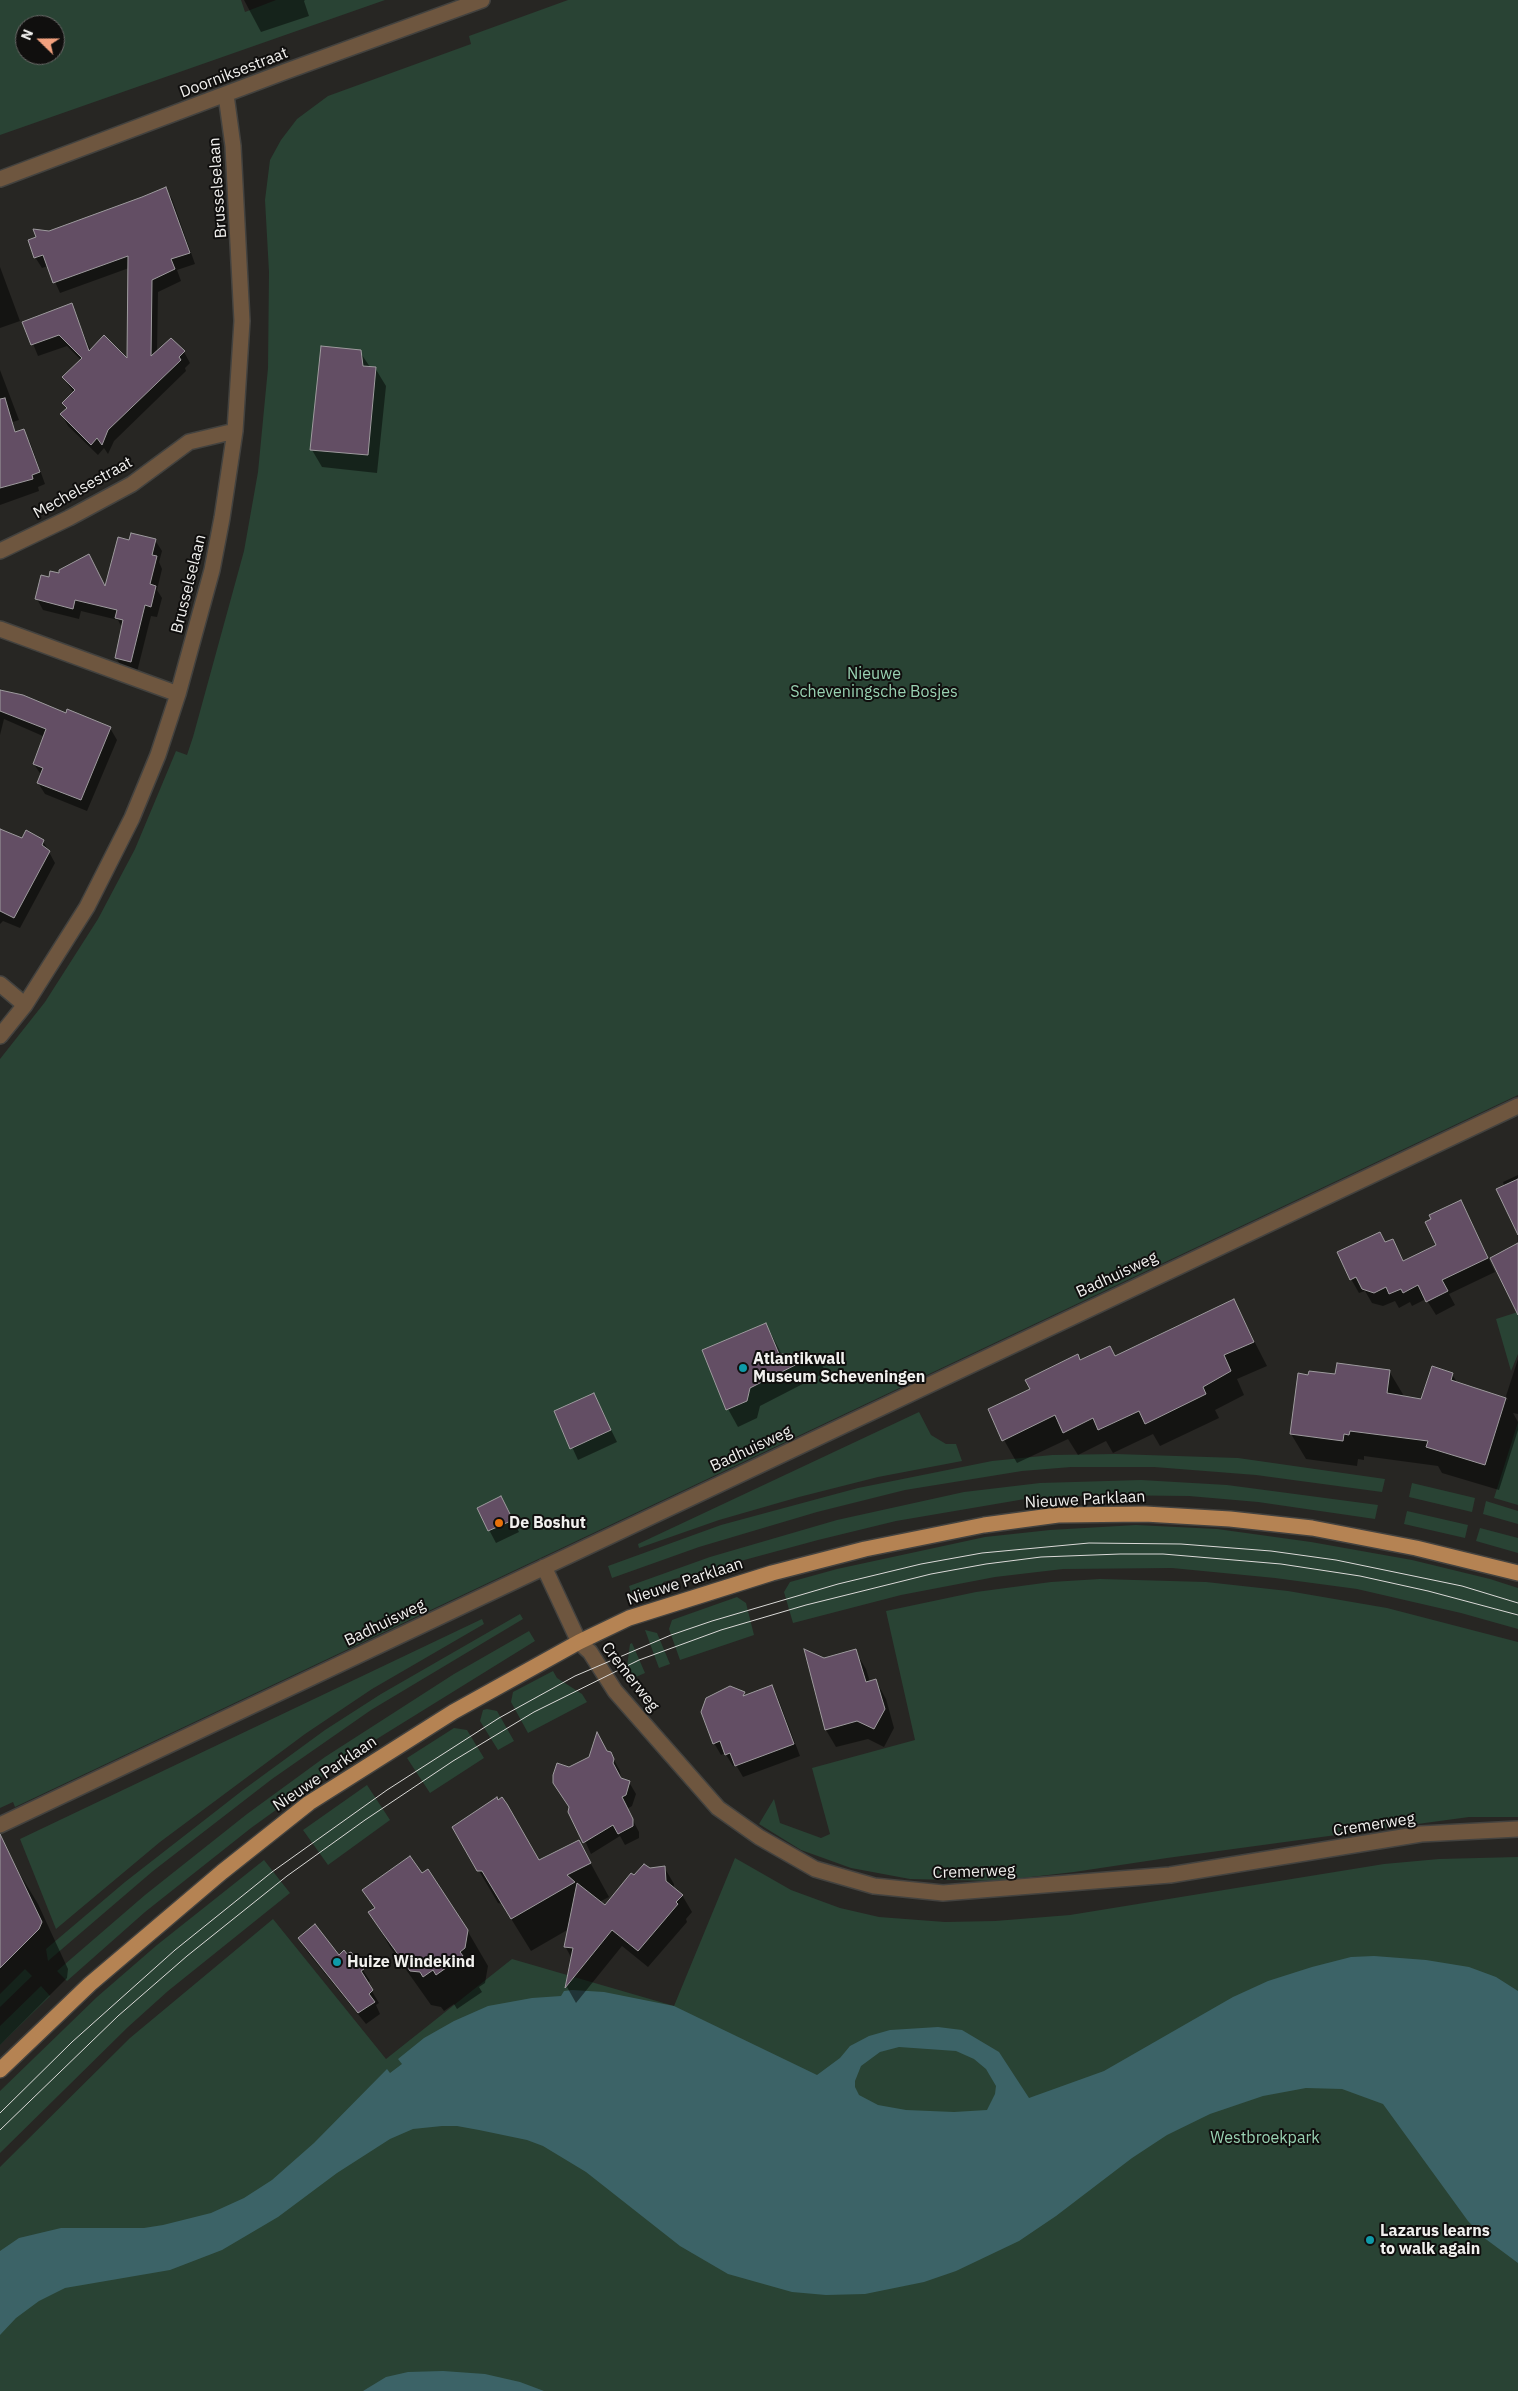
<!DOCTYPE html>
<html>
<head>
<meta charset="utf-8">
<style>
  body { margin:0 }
  #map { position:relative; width:1518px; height:2391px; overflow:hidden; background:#272623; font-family:"IBM Plex Sans",sans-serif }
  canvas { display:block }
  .north { position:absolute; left:15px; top:15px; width:50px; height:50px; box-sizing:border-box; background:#100f0e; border:1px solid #6a6968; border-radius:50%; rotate:292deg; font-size:14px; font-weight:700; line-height:20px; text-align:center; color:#f1f0ee }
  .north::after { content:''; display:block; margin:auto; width:18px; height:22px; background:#f2a17e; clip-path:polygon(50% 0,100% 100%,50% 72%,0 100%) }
</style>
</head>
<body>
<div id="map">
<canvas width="1518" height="2391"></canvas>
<div class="north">N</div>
</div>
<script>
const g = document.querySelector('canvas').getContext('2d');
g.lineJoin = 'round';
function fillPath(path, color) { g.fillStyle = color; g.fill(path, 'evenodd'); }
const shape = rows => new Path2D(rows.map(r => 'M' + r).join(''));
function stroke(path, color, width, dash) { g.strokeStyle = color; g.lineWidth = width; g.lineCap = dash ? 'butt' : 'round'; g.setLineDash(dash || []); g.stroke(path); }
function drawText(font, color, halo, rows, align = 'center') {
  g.font = font + ' "IBM Plex Sans",sans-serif'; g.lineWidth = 4; g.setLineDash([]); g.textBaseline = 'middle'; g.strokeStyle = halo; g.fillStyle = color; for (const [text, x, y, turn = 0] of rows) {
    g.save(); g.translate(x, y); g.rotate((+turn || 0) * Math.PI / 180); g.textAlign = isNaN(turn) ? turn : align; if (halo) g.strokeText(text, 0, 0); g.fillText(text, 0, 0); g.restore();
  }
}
const green = shape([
  [0,0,241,0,245,12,276,0,385,0,0,135],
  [25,25,55,25,55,55,25,55],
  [568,0,1518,0,1518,1095,15,1807,13,1802,0,1808,0,1059,45,1002,98,919,135,849,176,751,187,755,193,737,244,551,258,472,268,368,269,272,265,200,270,160,281,140,297,119,328,96,471,44,469,36],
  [1518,1312,1518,1354,1511,1371,1496,1319],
  [919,1412,931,1435,946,1444,956,1444,962,1461,878,1477,799,1497,719,1520,639,1548,638,1544],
  [1518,1422,1518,1505,1494,1498],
  [1116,1454,1238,1458,1385,1479,1382,1492,1256,1475,1154,1467,1071,1467,1022,1471,905,1490,817,1512,699,1547,612,1578,608,1566,721,1525,858,1488,992,1461,1052,1455],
  [1141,1480,1227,1485,1378,1505,1375,1519,1258,1502,1189,1496,1096,1495,1025,1499,896,1521,818,1540,663,1582,665,1588,633,1599,629,1586,710,1557,837,1520,964,1492,1040,1483],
  [1412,1483,1475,1498,1472,1512,1409,1497],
  [1486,1501,1518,1511,1518,1524,1483,1514],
  [1407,1511,1468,1525,1465,1538,1404,1524],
  [1136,1525,1217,1529,1311,1542,1412,1560,1490,1579,1518,1588,1518,1629,1461,1613,1357,1589,1275,1578,1172,1568,1063,1569,995,1577,901,1595,793,1623,784,1592,790,1582,837,1569,985,1537,1050,1530],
  [1480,1528,1518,1538,1518,1553,1476,1541],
  [1100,1579,1206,1582,1288,1591,1387,1608,1518,1642,1518,1817,1469,1817,1167,1858,1074,1872,996,1881,910,1879,851,1868,801,1850,759,1824,774,1799,780,1823,821,1838,830,1834,812,1768,915,1740,886,1611,976,1592,1051,1582],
  [737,1597,746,1603,754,1635,680,1660,669,1629,672,1620],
  [520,1614,523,1619,371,1710,272,1779,153,1871,48,1961,46,1949,125,1882,243,1790,325,1730,381,1694],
  [482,1619,484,1624,372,1689,305,1734,160,1842,56,1929,20,1839],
  [645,1630,657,1633,670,1664,659,1668],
  [529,1631,535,1641,359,1750,251,1828,145,1912,67,1981,57,1971,145,1895,247,1814,325,1757,454,1674],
  [632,1643,645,1673,629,1680,626,1674,630,1644],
  [553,1671,557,1678,582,1694,587,1702,528,1733,511,1702,513,1692],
  [487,1709,497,1711,514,1741,498,1750,480,1721,483,1710],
  [454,1728,467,1730,484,1758,430,1793,407,1758],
  [367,1785,390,1820,328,1865,303,1830],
  [1518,1857,1518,2391,0,2391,0,2167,130,2038,273,1919,386,2059,512,1959,674,2006,735,1858,791,1890,840,1908,879,1917,945,1922,995,1921,1070,1915,1384,1864,1439,1859],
  [264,1860,290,1893,168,1991,128,2027,0,2153,0,2091,97,1997,157,1945],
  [25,1969,32,1976,0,2007,0,1994],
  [41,1986,50,1996,0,2045,0,2026]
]);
const water = shape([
  [1374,1956,1426,1960,1469,1967,1496,1977,1518,1991,1518,2263,1483,2237,1468,2221,1383,2104,1342,2089,1306,2088,1263,2096,1210,2114,1167,2135,1132,2158,1056,2216,1019,2241,956,2271,924,2282,865,2294,826,2295,792,2292,728,2274,680,2246,586,2172,543,2146,527,2140,479,2130,457,2126,442,2126,413,2129,390,2139,337,2173,278,2217,222,2250,170,2270,65,2288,39,2301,16,2318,0,2335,0,2251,19,2238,61,2228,144,2228,163,2225,211,2213,244,2198,272,2180,314,2143,387,2069,390,2073,402,2064,398,2059,424,2038,454,2021,488,2006,532,1998,561,1996,564,1991,572,1990,604,1992,674,2006,817,2075,840,2058,850,2046,869,2036,890,2030,938,2027,962,2030,999,2052,1029,2098,1104,2071,1233,1997,1268,1981,1312,1967,1351,1957],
  [899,2047,956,2051,974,2059,986,2069,996,2086,995,2094,987,2110,954,2112,906,2110,878,2105,859,2095,855,2087,855,2081,861,2066,880,2052],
  [443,2371,485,2374,520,2382,544,2391,363,2391,386,2377,408,2372]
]);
const shadow = shape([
  [244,0,305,0,304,1,309,16,261,32],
  [165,188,172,199,195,264,177,270,181,281,158,292,157,352,184,352,190,363,185,368,186,371,114,441,108,454,104,448,98,455,68,426,62,415,67,410,63,404,74,393,63,377,81,360,67,346,38,356,24,322,71,305,91,351,128,362,129,268,60,293,48,266,42,268,35,257,49,232,143,199],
  [0,267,20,321,0,328],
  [360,352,370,367,375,368,386,386,377,473,322,467,312,450],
  [0,370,19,420,13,422,0,402],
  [23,431,30,442,45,484,38,487,39,491,0,505,0,436],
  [155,540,162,551,159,562,162,569,157,590,162,598,157,617,151,616,137,672,123,669,116,658,122,628,118,620,81,611,79,619,43,610,37,599,106,588,130,542],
  [0,688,3,692,110,728,117,740,87,811,45,794,38,783,41,775,34,764,45,737,4,719,0,735],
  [0,830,23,840,43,841,55,863,20,928,3,921,0,924],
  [1518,1175,1518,1232,1503,1182],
  [1468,1216,1495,1272,1449,1294,1455,1305,1436,1315,1426,1299,1412,1306,1410,1302,1399,1308,1395,1301,1383,1306,1372,1303,1365,1291,1359,1293,1351,1279,1385,1243,1392,1240,1404,1262,1438,1246],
  [1233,1300,1267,1366,1237,1379,1244,1395,1215,1410,1219,1418,1160,1446,1153,1434,1113,1453,1106,1441,1078,1455,1068,1439,1017,1463,1004,1440,1031,1390,1080,1361,1115,1357],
  [766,1324,782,1355,816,1355,826,1372,760,1406,757,1418,738,1427,728,1409,704,1351],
  [1518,1359,1518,1414,1513,1413,1518,1422,1518,1430,1499,1490,1442,1473,1438,1466,1364,1456,1364,1460,1358,1459,1357,1466,1306,1459,1291,1434,1309,1376,1389,1371,1404,1396,1422,1400,1452,1374,1458,1384,1508,1400,1506,1396],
  [594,1395,617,1442,578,1460,556,1412],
  [478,1509,508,1509,519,1532,496,1543],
  [855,1651,866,1669,870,1682,876,1681,886,1699,894,1728,884,1747,868,1739,836,1747,826,1730],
  [771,1686,778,1698,800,1756,743,1777,736,1765,733,1766,725,1753,721,1755,714,1743,744,1693,746,1697],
  [606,1752,610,1753,620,1771,621,1779,629,1782,636,1794,632,1806,627,1809,639,1832,639,1838,625,1845,620,1836,591,1854,570,1808,569,1769],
  [453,1827,539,1862,579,1842,609,1897,599,1902,605,1907,635,1877,650,1870,664,1867,674,1884,674,1889,682,1895,692,1912,686,1919,687,1922,648,1967,622,1946,576,2003,567,1987,572,1959,565,1946,569,1929,531,1951,502,1904,498,1903],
  [9,1856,38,1904,68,1969,67,1978,0,2045,0,1860],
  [363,1890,467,1930,488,1966,485,1983,479,1987,482,1992,457,2009,454,2004,444,2011,441,2007,431,2005,390,1947,370,1913,375,1910],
  [299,1938,363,1970,370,1981,367,1983,379,2003,376,2005,380,2014,366,2024,306,1950]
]);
const building = shape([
  [166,187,190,253,171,259,175,269,152,280,151,356,171,338,185,351,179,357,181,360,108,430,102,445,97,438,91,445,60,414,67,408,62,403,75,390,62,377,82,358,59,335,31,345,22,322,72,303,89,351,104,335,127,358,128,256,53,283,43,255,34,258,28,240,36,237,33,229,49,231,142,197,166,187],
  [321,346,361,350,363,366,376,367,368,455,310,450,321,346],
  [5,398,15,432,24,429,40,472,32,475,33,479,0,488,0,399,5,398],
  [131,533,156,539,152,555,157,556,150,584,156,586,151,607,145,605,131,662,115,658,123,620,115,618,117,610,75,600,73,609,35,599,41,575,49,577,50,571,59,573,59,570,89,554,105,586,118,537,129,540,131,533],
  [0,690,23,695,66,713,67,709,111,727,81,800,37,783,43,768,33,764,46,729,0,711,0,690],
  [0,829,22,838,26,830,44,840,42,845,50,851,14,918,0,911,0,829],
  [1518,1179,1518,1235,1496,1189,1518,1179],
  [1461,1200,1488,1258,1442,1280,1448,1291,1426,1302,1418,1285,1403,1293,1401,1289,1389,1294,1386,1287,1374,1293,1362,1289,1356,1277,1350,1280,1337,1252,1380,1232,1385,1242,1393,1239,1403,1261,1436,1245,1425,1222,1431,1219,1429,1215,1461,1200],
  [1518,1243,1518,1315,1490,1258,1518,1243],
  [1234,1299,1254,1342,1224,1355,1231,1371,1203,1387,1206,1394,1145,1424,1139,1411,1098,1430,1093,1418,1063,1433,1055,1415,1002,1441,988,1409,1030,1389,1025,1380,1078,1354,1080,1360,1110,1346,1115,1356,1234,1299],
  [766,1323,779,1354,817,1354,750,1388,747,1401,726,1410,702,1350,766,1323],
  [1337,1363,1390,1370,1387,1393,1421,1399,1432,1366,1453,1373,1451,1380,1506,1398,1485,1465,1426,1447,1428,1441,1350,1431,1349,1435,1344,1434,1343,1441,1290,1434,1298,1373,1308,1375,1309,1371,1335,1374,1337,1363],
  [594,1393,611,1430,570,1449,554,1411,594,1393],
  [501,1496,513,1520,488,1531,477,1508,501,1496],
  [804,1649,824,1658,856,1649,866,1682,876,1679,885,1709,874,1729,857,1721,825,1730,804,1649],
  [772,1685,794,1744,735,1766,730,1753,725,1755,720,1741,713,1744,701,1712,706,1698,730,1686,745,1692,743,1696,772,1685],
  [597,1732,607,1751,611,1752,614,1759,613,1763,621,1778,630,1781,626,1795,622,1797,633,1819,633,1826,618,1834,613,1825,583,1843,568,1812,569,1807,553,1783,553,1775,557,1763,569,1767,589,1757,597,1732],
  [497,1797,498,1800,502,1797,507,1804,539,1860,579,1840,591,1863,567,1875,575,1882,511,1919,482,1871,477,1871,452,1827,497,1797],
  [0,1834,42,1922,39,1929,0,1968,0,1834],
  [410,1856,422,1873,428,1869,468,1930,465,1948,460,1952,463,1956,436,1975,433,1970,423,1977,420,1972,410,1971,384,1935,368,1912,375,1908,362,1890,410,1856],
  [644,1864,650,1868,665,1866,666,1881,683,1895,676,1902,678,1904,638,1951,612,1930,565,1988,573,1948,564,1947,577,1883,605,1905,631,1873,634,1875,644,1864],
  [315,1924,339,1955,344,1950,347,1954,351,1952,364,1969,361,1971,373,1990,369,1994,375,2002,358,2013,298,1938,315,1924]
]);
const minor = shape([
  [0,179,284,72,482,0],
  [0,551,69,518,132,484,189,442,235,431],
  [0,629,178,694],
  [0,984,25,1005],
  [0,1036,25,1005,87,907,132,818,158,755,178,694,212,570,222,518,235,431,242,321,233,146,226,95],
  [544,1567,579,1642,590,1652,615,1691,718,1808,759,1837,815,1869,874,1886,943,1893,1170,1875,1421,1834,1518,1829],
  [0,1825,1518,1106]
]);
const major = shape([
  [0,2070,90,1984,222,1872,309,1803,453,1712,579,1642,629,1618,772,1573,865,1549,984,1525,1058,1515,1145,1514,1230,1519,1312,1528,1416,1548,1518,1573]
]);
const tram = shape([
  [0,2113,72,2042,175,1950,272,1872,387,1790,499,1718,575,1676,671,1635,712,1621,838,1584,921,1564,982,1553,1089,1543,1181,1544,1271,1551,1336,1560,1462,1586,1518,1603],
  [0,2130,118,2016,187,1956,287,1876,365,1820,453,1761,534,1712,639,1660,721,1630,806,1605,931,1574,986,1564,1041,1557,1120,1554,1163,1554,1281,1564,1360,1576,1428,1591,1518,1615]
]);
const markers = [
  [743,1368,5,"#0f9aa8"],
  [499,1523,5,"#e8710a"],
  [337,1962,5,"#0f9aa8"],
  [1370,2240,5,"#0f9aa8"]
];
const streetNames = [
  ["Doorniksestraat",234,73,-21],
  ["Brusselselaan",218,188,-94],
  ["Mechelsestraat",83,488,-29],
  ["Brusselselaan",189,584,-76],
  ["Badhuisweg",1117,1275,-25],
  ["Badhuisweg",751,1449,-25],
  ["Nieuwe Parklaan",1085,1500,-3],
  ["Nieuwe Parklaan",685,1582,-18],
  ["Badhuisweg",385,1623,-26],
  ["Cremerweg",630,1677,52],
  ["Nieuwe Parklaan",325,1774,-34],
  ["Cremerweg",1374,1825,-9],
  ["Cremerweg",974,1872,-2]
];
const parkNames = [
  ["Nieuwe",874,674],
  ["Scheveningsche Bosjes",874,692],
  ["Westbroekpark",1265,2138]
];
const poiNames = [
  ["Atlantikwall",753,1359],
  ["Museum Scheveningen",753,1377],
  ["De Boshut",509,1523],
  ["Huize Windekind",347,1962],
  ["Lazarus learns",1380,2231],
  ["to walk again",1380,2249]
];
fillPath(green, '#294334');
fillPath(water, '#3c6367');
fillPath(shadow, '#0007');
fillPath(building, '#634e64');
stroke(building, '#9e9b9e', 1);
stroke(minor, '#43423f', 18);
stroke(major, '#43423f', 18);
stroke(minor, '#6e563f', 15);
stroke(major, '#b58353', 15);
stroke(tram, '#dbdad8', 1);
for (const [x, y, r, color] of markers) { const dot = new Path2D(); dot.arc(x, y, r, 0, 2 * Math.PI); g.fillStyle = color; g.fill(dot); stroke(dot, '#100f0e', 2); }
drawText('16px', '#f1f0ee', '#100f0e', streetNames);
drawText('16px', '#99d2b2', '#100f0e', parkNames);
drawText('bold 16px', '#f1f0ee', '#100f0e', poiNames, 'left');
</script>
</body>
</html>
